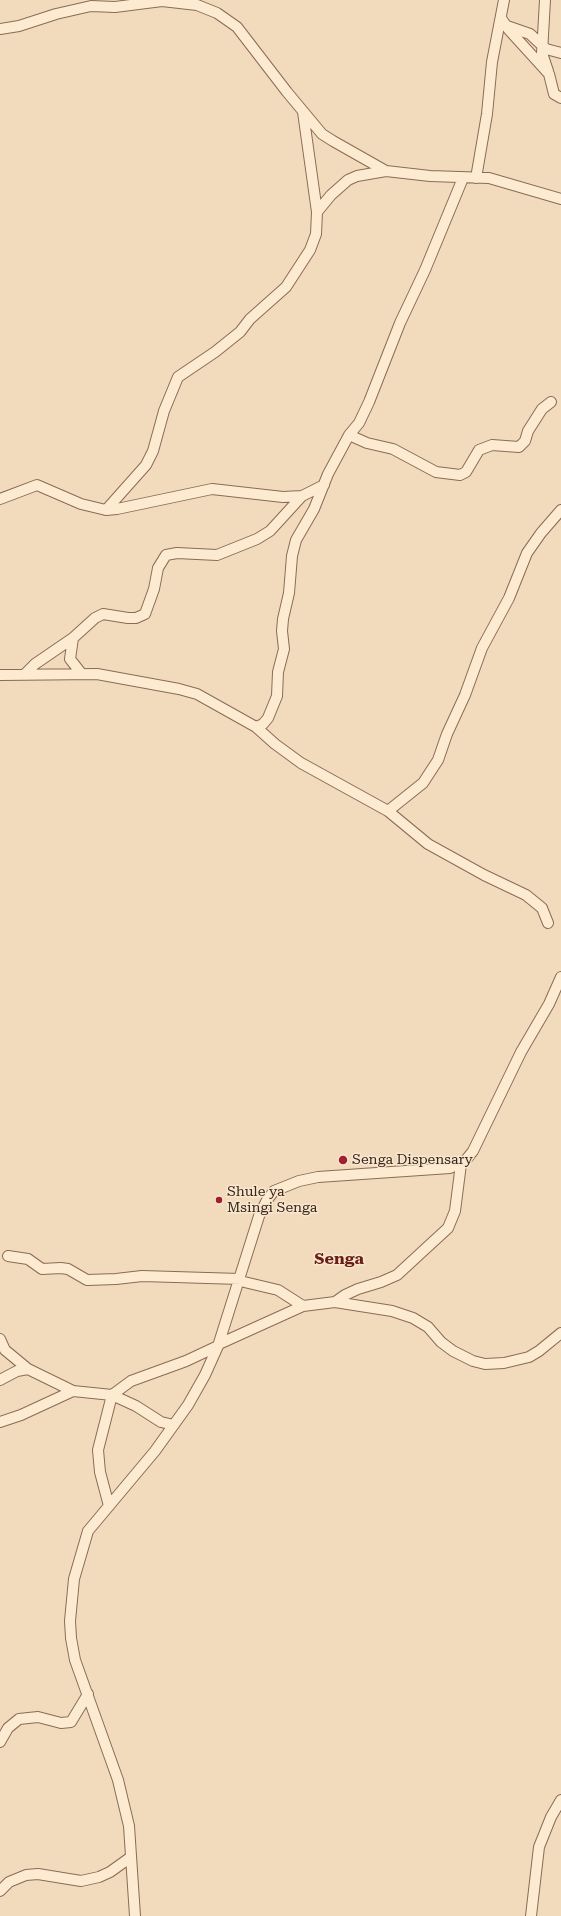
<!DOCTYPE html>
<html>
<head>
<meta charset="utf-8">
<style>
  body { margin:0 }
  canvas { display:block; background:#f2dbbd }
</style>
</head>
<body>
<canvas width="561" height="1916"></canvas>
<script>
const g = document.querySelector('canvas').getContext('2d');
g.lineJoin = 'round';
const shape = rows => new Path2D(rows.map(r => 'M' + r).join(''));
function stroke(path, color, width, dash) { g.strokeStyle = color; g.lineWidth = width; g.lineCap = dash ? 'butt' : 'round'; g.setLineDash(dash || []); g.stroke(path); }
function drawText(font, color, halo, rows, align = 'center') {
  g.font = font + ' "Roboto Serif",serif'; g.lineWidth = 3; g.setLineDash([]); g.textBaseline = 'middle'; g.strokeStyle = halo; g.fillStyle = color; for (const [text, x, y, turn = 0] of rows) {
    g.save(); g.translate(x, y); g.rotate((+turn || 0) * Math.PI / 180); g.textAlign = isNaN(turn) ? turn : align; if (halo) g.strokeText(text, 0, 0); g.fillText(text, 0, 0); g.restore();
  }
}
const minor = shape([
  [545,0,542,53,548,71],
  [501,18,509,30,549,74,554,94,561,98],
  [507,26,530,34,546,49,561,53],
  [0,29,19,26,56,14,91,6,115,7,162,1,197,5,217,13,237,27,287,92,322,134,333,141,386,171,430,176,489,178,561,199],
  [476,178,487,114,492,62,504,0],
  [317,212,331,195,348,180,357,176,386,171],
  [349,435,367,443,393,449,436,472,460,475,466,472,479,450,492,445,519,447,525,441,528,431,542,409,551,402],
  [0,499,37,485,81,504,106,510,117,509,212,489,283,497,302,496,324,485],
  [106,510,146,465,153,451,164,411,178,377,215,352,240,332,250,319,286,287,310,250,316,234,317,212,303,112],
  [73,638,70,659,81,673],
  [25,674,35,664,73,638,95,618,103,614,128,618,136,618,145,614,154,589,158,568,166,555,177,553,217,555,257,539,270,531,302,496],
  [0,675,97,674,179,689,197,694,256,727,275,744,301,763,388,811,428,844,484,875,526,895,542,908,548,923],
  [256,727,263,724,268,718,277,696,278,672,284,649,282,631,283,619,289,593,292,556,296,540,314,509,328,474,349,435,359,423,369,402,400,323,425,270,463,178],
  [388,811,423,783,438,760,447,734,465,695,482,648,509,598,527,553,541,533,561,510],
  [8,1256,28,1259,42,1269,61,1268,68,1269,87,1280,116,1279,142,1276,240,1279],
  [240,1281,278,1290,303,1306],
  [335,1302,345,1295,358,1289,381,1282,397,1275,448,1228,455,1211,461,1164],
  [0,1339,5,1350,28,1369],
  [219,1344,303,1306,335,1302,392,1311,413,1318,428,1327,441,1342,453,1351,473,1361,485,1364,504,1363,529,1357,539,1351,561,1333],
  [0,1380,17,1371,28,1369,73,1391,112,1395,136,1406,161,1422,174,1425],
  [0,1422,21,1415,73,1391],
  [109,1506,100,1472,98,1450,112,1395,131,1381,186,1361,218,1346],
  [0,1742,8,1728,19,1719,38,1717,61,1723,71,1722,88,1694],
  [0,1891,9,1882,26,1875,38,1874,81,1881,99,1877,110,1872,131,1857],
  [135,1916,129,1826,123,1801,118,1780,75,1660,71,1638,70,1621,74,1579,88,1531,155,1451,188,1405,205,1375,218,1346,259,1216,267,1200,274,1191,299,1181,318,1177,450,1168,465,1161,473,1151,521,1052,549,1004,561,977],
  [531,1916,539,1847,551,1817,561,1800]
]);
const markers = [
  [343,1160,5,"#a01f31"],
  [219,1200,4,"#a01f31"]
];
const poiNames = [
  ["Senga Dispensary",352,1160],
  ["Shule ya",227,1192],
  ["Msingi Senga",227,1208]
];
const quarterNames = [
  ["Senga",339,1259]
];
stroke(minor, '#8b6b55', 12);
stroke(minor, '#fcead1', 10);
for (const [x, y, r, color] of markers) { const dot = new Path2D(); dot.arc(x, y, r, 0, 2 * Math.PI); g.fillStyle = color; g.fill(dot); stroke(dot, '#f8e7ce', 1.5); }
drawText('14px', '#39261b', '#f8e7ce', poiNames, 'left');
drawText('bold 16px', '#6a1d16', '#f8e7ce', quarterNames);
</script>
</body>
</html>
